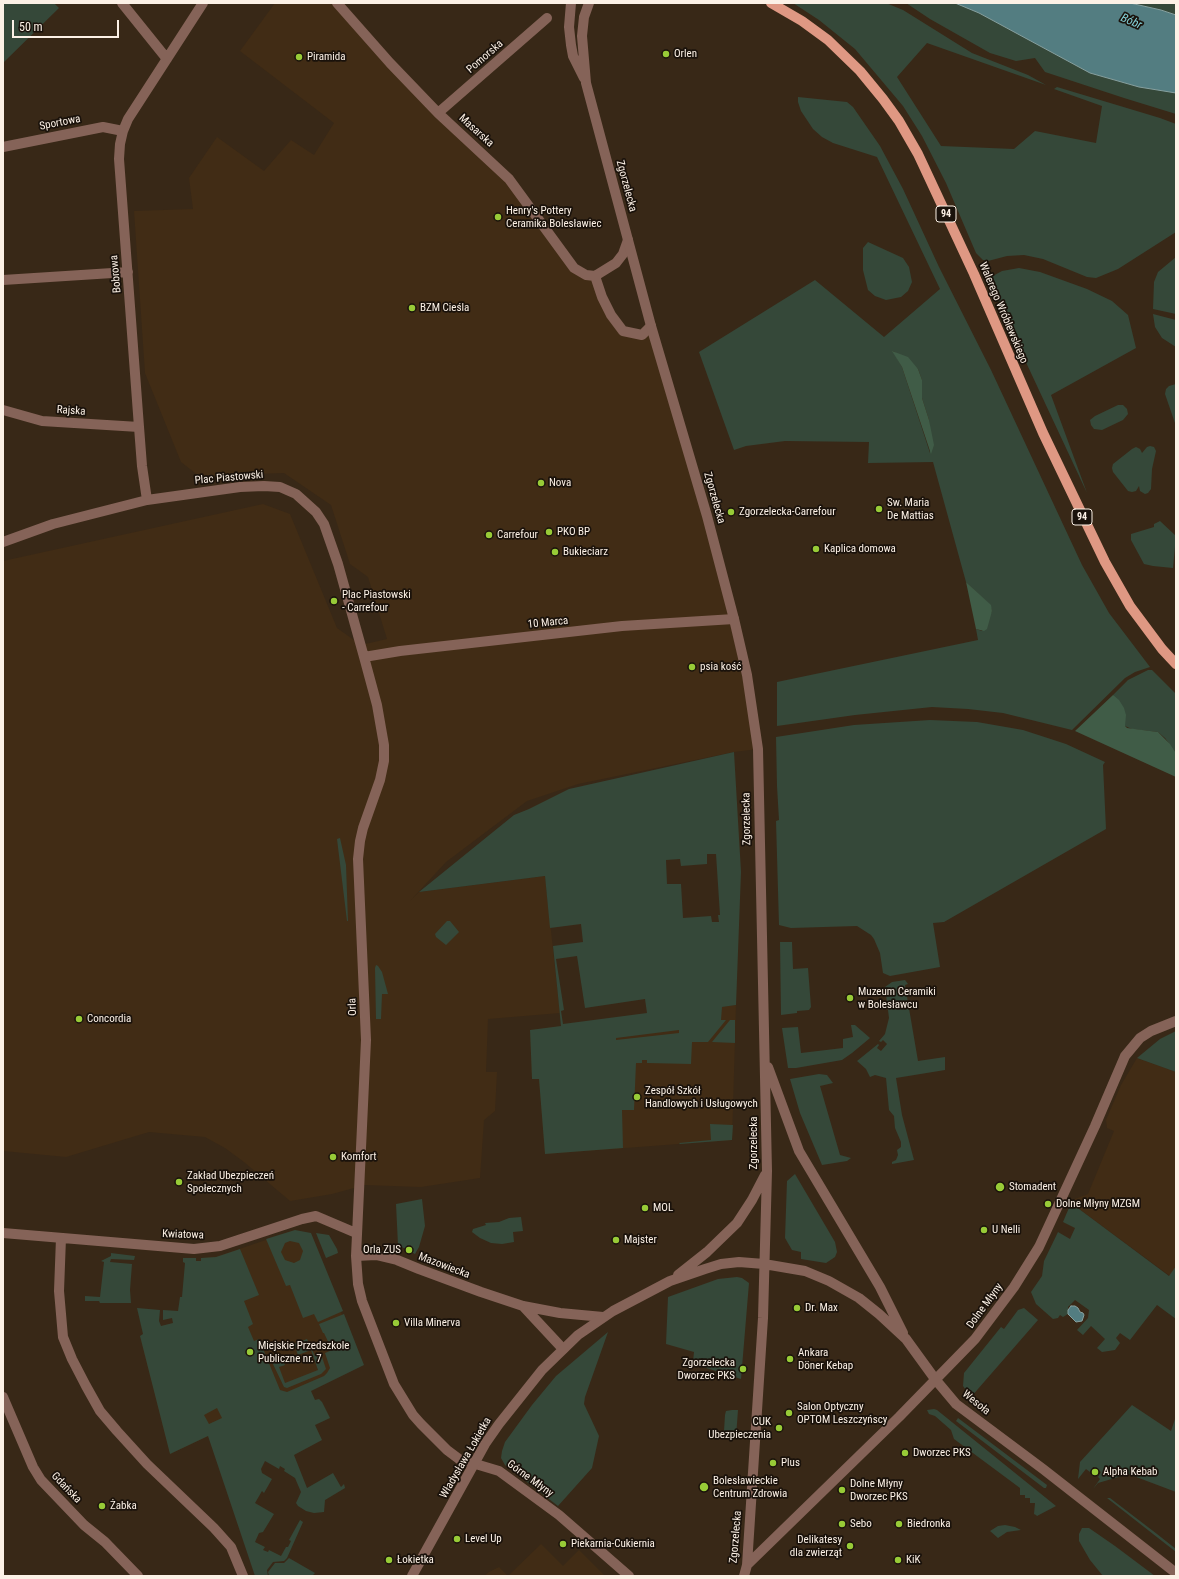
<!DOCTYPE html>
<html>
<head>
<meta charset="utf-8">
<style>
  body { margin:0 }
  #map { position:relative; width:1179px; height:1579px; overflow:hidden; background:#382817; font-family:"Roboto Condensed",sans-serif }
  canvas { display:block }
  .frame { position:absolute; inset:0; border:4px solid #fcf1e6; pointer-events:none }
  .scale { position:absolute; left:12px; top:20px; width:107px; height:18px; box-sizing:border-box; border:2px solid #fcf1e6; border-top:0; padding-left:5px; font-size:12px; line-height:14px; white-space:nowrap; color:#fcf1e6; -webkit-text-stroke:3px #1a120b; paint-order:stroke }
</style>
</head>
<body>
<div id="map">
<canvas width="1179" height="1579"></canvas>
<div class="frame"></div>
<div class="scale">50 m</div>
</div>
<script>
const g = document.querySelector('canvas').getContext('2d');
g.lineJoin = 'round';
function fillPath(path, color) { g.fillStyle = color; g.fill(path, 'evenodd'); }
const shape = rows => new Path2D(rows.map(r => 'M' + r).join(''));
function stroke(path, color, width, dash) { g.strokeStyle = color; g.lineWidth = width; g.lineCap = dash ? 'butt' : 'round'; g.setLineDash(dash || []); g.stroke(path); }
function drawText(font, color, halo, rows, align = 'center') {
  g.font = font + ' "Roboto Condensed",sans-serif'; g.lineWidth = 3.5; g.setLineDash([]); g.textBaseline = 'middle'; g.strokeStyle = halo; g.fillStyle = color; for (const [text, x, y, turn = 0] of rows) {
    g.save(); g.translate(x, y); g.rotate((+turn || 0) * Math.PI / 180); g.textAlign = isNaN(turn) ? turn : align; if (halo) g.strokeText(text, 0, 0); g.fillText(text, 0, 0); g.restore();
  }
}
const built = shape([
  [275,3,337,3,498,167,574,268,595,276,623,331,642,335,651,326,707,516,758,749,734,752,578,784,527,801,446,862,410,901,419,892,545,876,560,1013,488,1019,486,1072,497,1072,495,1111,484,1120,480,1178,421,1187,365,1185,332,1194,290,1201,244,1162,225,1148,205,1137,149,1132,66,1157,3,1151,3,561,263,504,290,514,337,628,361,645,387,639,368,577,350,564,331,505,284,473,199,476,181,462,145,373,134,211,193,209,189,178,217,137,264,171,291,140,314,155,334,123,240,51],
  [736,1005,732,1140,545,1154,539,1079,532,1079,530,1030],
  [1137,1058,1176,1072,1176,1266,1170,1276,1071,1203,1075,1199,1088,1194,1114,1131,1107,1128,1106,1120,1121,1085],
  [295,1230,341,1312,362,1364,170,1454,140,1336,216,1314,201,1258,216,1257],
  [541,1544,563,1566,579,1550,605,1576,484,1576,489,1572,499,1567,508,1576]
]);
const green = shape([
  [3,3,54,3,59,8,3,63],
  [793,3,886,3,903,10,972,53,1028,75,1046,85,927,43,897,77,941,146,1014,149,1035,131,1096,143,1102,106,1054,89,1057,87,1160,118,1176,124,1176,232,1118,269,1096,278,1087,277,1043,259,1024,255,1007,256,988,261,983,260,976,253,946,183,922,136,903,106,855,49,819,20],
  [906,3,955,3,979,13,1090,73,1139,87,1175,92,1176,93,1176,114,1124,98,1045,72,1035,58,1016,61,990,53,930,19],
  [1130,3,1176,3,1176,15,1161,10],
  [798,97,847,102,853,107,880,146,903,189,939,267,991,370,1082,565,1109,613,1150,667,1135,672,1125,678,1072,730,1003,713,968,709,932,707,855,715,777,726,777,682,978,640,976,629,982,631,992,611,990,605,966,582,933,462,868,463,869,442,785,441,746,446,734,450,699,352,815,280,884,337,940,289,877,157,833,143,822,137,813,129,801,111,798,102],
  [893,351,918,369,922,380,922,398,929,420,930,453,902,367],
  [868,242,903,258,909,267,912,282,908,291,901,297,886,300,875,296,868,290,863,270,863,248],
  [1176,257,1176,314,1153,309,1154,282,1158,272],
  [1019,268,1040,272,1087,289,1112,301,1128,315,1136,348,1051,395,1087,493,1003,313,991,282,991,277,1002,271],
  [1153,314,1176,320,1176,347,1162,338,1155,327],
  [1176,384,1176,426,1165,394,1166,389,1169,386],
  [1118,405,1123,405,1127,409,1128,414,1123,420,1102,430,1094,429,1091,425,1090,420,1095,416],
  [1150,446,1154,447,1156,451,1152,469,1151,489,1148,493,1145,494,1140,491,1139,486,1136,491,1132,492,1128,491,1113,472,1112,468,1113,464,1132,449,1136,447,1140,449,1142,453,1147,447],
  [1160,521,1176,536,1173,568,1153,566,1144,564,1131,540,1131,534,1154,527,1154,524],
  [1148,670,1152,670,1176,694,1176,753,1165,738,1158,732,1132,729,1125,726,1113,695,1128,680],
  [930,720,977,722,1023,730,1066,744,1105,762,1103,765,1106,829,944,922,933,923,940,967,890,976,883,973,880,953,874,939,871,935,857,926,791,928,779,925,776,821,779,820,777,786,776,737,854,725],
  [734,752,741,872,736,1005,722,1007,721,1020,726,1020,708,1042,692,1042,691,1064,647,1063,647,1060,642,1060,642,1063,636,1063,634,1110,622,1110,623,1148,545,1154,539,1079,532,1079,530,1030,561,1026,553,946,583,942,581,924,550,928,545,876,419,892,514,815,529,809,569,789],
  [707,854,716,854,720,915,718,915,719,922,712,922,711,916,683,918,681,884,667,884,666,860,680,859,681,866,707,864],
  [577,956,585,1008,645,999,647,1013,563,1024,561,1011,564,1010,556,959],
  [679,1030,679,1033,616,1040,616,1038],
  [340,838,346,865,348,921,347,921,337,839],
  [447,921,450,921,459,932,446,945,436,937,435,934],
  [780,942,792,942,793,969,808,968,811,1007,809,1010,797,1011,797,1013,781,1015],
  [376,965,378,966,382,972,388,994,382,994,381,1019,376,1019,375,968],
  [905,980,908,984,905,985,918,1061,945,1057,945,1070,896,1078,902,1115,914,1160,892,1164,892,1162,896,1160,898,1155,897,1150,901,1147,901,1142,895,1128,894,1116,889,1110,886,1078,875,1075,870,1077,866,1069,857,1061,878,1044,879,1045,877,1048,881,1051,887,1044,883,1040,881,1042,879,1041,885,1034,889,1018,885,987,892,982],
  [730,1020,735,1020,735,1043,712,1042],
  [851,1025,855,1025,870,1038,852,1053,842,1060,796,1068,788,1068,782,1028,798,1027,801,1053,843,1048,843,1039,853,1037],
  [1176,1031,1176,1072,1137,1058,1160,1039],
  [819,1074,827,1075,833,1083,820,1086,840,1155,851,1158,847,1161,822,1165,800,1113,790,1079],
  [710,1124,733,1125,732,1140,680,1144,679,1143,711,1140],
  [795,1174,835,1242,837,1252,835,1257,826,1263,801,1259,801,1252,792,1250,785,1238,787,1181],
  [422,1199,425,1226,419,1247,415,1254,398,1245,396,1204],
  [1071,1203,1169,1276,1176,1266,1176,1319,1157,1305,1130,1340,1120,1333,1116,1338,1120,1343,1115,1350,1102,1352,1097,1348,1105,1339,1091,1326,1083,1335,1077,1330,1088,1318,1089,1310,1075,1300,1068,1307,1068,1314,1063,1317,1060,1315,1058,1318,1053,1319,1036,1304,1031,1292,1042,1276,1044,1261,1058,1232,1070,1239,1075,1228,1063,1222],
  [521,1217,523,1231,513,1232,514,1242,502,1244,491,1243,480,1238,472,1232,473,1229,486,1225,485,1223,499,1222,509,1218],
  [295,1230,311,1233,343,1311,318,1322,314,1314,303,1318,290,1285,286,1286,266,1239],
  [290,1241,299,1243,303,1251,300,1260,294,1263,285,1260,281,1252,285,1243],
  [316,1233,329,1235,337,1249,338,1253,326,1258],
  [240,1249,259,1295,244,1301,253,1324,248,1327,254,1341,259,1339,280,1390,287,1392,324,1376,327,1373,330,1368,325,1353,332,1350,324,1333,323,1333,319,1324,344,1314,364,1365,311,1391,315,1400,319,1399,322,1402,330,1418,315,1425,322,1440,294,1455,307,1488,333,1473,341,1487,344,1484,345,1488,325,1500,324,1512,314,1513,306,1511,298,1506,296,1503,301,1492,295,1478,284,1471,285,1469,280,1466,279,1469,265,1461,261,1469,262,1473,272,1479,264,1493,262,1491,255,1503,274,1514,263,1532,259,1533,255,1542,265,1547,263,1550,268,1552,269,1550,281,1556,286,1547,288,1547,291,1541,289,1540,300,1520,303,1522,287,1558,284,1561,273,1562,267,1570,268,1576,255,1576,208,1436,170,1454,140,1336,143,1334,137,1308,160,1310,159,1321,161,1326,173,1323,172,1318,163,1320,163,1310,178,1311,180,1297,182,1297,185,1263,183,1262,183,1258,196,1258,196,1261,201,1261,201,1258,216,1257],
  [217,1408,222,1418,209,1424,204,1415],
  [111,1253,135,1256,134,1260,111,1259,110,1262,132,1264,130,1290,131,1303,100,1303,99,1301,85,1301,85,1296,100,1297,104,1262,101,1261,111,1256],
  [737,1277,742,1278,749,1283,741,1379,700,1366,693,1362,694,1352,666,1344,668,1297,718,1279],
  [1024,1308,1038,1320,971,1397,963,1386,964,1373,1001,1327,1004,1329,1018,1310],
  [608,1332,585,1397,584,1404,599,1436,592,1468,558,1506,505,1465,501,1458,502,1451,505,1442,532,1405,556,1376],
  [307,1339,315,1356,321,1354,326,1369,321,1374,287,1388,284,1387,272,1362,282,1359,285,1365,279,1367,285,1383,318,1370,311,1350,298,1355,294,1344],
  [1132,1405,1171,1431,1176,1416,1176,1492,1123,1472,1122,1476,1098,1483,1093,1489,1100,1479,1098,1477,1101,1472,1093,1467,1090,1472,1086,1469,1078,1479,1080,1462],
  [934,1409,937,1410,1056,1506,1037,1516,1036,1515,1034,1514,1035,1503,1030,1503,1030,1498,1025,1498,1025,1495,1020,1495,1020,1488,954,1439,951,1430,935,1416,929,1414,927,1410],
  [732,1410,738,1410,736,1437,730,1437,724,1431,725,1415,726,1411],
  [958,1418,1047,1485,1046,1488,1044,1488,956,1421],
  [1107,1498,1110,1498,1157,1534,1176,1549,1176,1552],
  [1005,1525,1015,1527,1021,1530,1007,1532,998,1538,990,1531,998,1526],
  [1082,1528,1089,1528,1115,1546,1155,1576,1103,1576,1090,1560,1079,1541,1079,1534],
  [289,1558,315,1573,312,1576,269,1576,268,1572,275,1563,284,1563]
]);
const forest = shape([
  [892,351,908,357,918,369,922,380,922,398,929,420,934,445,931,454,902,367],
  [966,582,991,605,992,611,987,629,984,631,976,629],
  [1113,695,1119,700,1124,708,1126,715,1125,726,1127,728,1158,732,1170,744,1176,753,1176,777,1075,731]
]);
const water = shape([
  [955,3,1130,3,1161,10,1176,15,1176,93,1139,87,1090,73,979,13,955,3],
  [1071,1306,1075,1306,1078,1308,1080,1312,1083,1313,1084,1315,1082,1321,1076,1322,1068,1314,1068,1310,1071,1306]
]);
const minor = shape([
  [122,3,167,59],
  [337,3,390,63,438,113,509,179,574,268,586,275,595,276,602,297,611,315,623,331,642,335,651,326],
  [438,113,547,18],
  [3,147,103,127,123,131],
  [595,276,616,263,623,254,628,240],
  [3,280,128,272],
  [3,410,42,421,139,427],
  [147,500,142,466,139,427,119,159,120,144,123,131,128,119,203,3],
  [3,542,53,524,147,500,240,487,264,486,280,487,296,494,316,512,324,524,338,564,364,657,377,705,384,745,384,761,380,780,363,828,360,841,358,859,366,1040,356,1256,358,1284,362,1301,394,1384,413,1415,421,1424,447,1450,459,1459,499,1471,559,1515,629,1576],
  [364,657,400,651,622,626,734,619],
  [3,1233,194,1249,220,1246,302,1219,316,1216,356,1233],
  [61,1238,59,1291,63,1337,72,1359,86,1386,100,1411,117,1431,147,1464,214,1528,231,1547,243,1576],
  [356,1256,376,1255,397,1260,419,1269,481,1292,523,1306,560,1313,603,1317],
  [523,1306,563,1349],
  [3,1397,33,1467,41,1480,84,1525,105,1542,138,1576]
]);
const tertiary = shape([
  [571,3,569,27,571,45,573,56,584,78],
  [589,3,584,17,582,36,586,83,651,326,707,516,734,619,747,675,758,749,767,1171,763,1318,747,1565,744,1576],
  [768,1067,799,1151,880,1287,903,1333],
  [678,1275,707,1252,737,1223,752,1200,765,1175],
  [747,1565,899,1417,975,1339,1014,1287,1039,1247,1095,1126,1125,1056,1140,1038,1151,1031,1176,1021],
  [412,1576,485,1444,499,1424,542,1370,578,1335,613,1311,670,1281,705,1269,721,1264,739,1262,764,1264,805,1271,829,1281,859,1298,879,1314,906,1339,935,1379,956,1404,1043,1469,1176,1573]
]);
const primary = shape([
  [771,3,802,21,828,40,860,71,883,99,899,121,918,154,974,274,1043,433,1105,562,1130,606,1162,649,1176,664]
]);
const markers = [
  [666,54,4,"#98cb37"],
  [299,57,4,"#98cb37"],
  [498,217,4,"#98cb37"],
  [412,308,4,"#98cb37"],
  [541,483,4,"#98cb37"],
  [879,509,4,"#98cb37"],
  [731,512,4,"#98cb37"],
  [549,532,4,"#98cb37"],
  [489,535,4,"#98cb37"],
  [816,549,4,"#98cb37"],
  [555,552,4,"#98cb37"],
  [334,601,4,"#98cb37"],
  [692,667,4,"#98cb37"],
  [850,998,4,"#98cb37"],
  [79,1019,4,"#98cb37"],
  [637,1097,4,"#98cb37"],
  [333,1157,4,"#98cb37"],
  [179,1182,4,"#98cb37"],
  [1000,1187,5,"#98cb37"],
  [1048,1204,4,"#98cb37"],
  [645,1208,4,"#98cb37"],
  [984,1230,4,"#98cb37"],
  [616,1240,4,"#98cb37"],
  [409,1250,4,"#98cb37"],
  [797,1308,4,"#98cb37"],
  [396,1323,4,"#98cb37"],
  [250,1352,4,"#98cb37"],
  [790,1359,4,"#98cb37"],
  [743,1369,4,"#98cb37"],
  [789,1413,4,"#98cb37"],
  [779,1428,4,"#98cb37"],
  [905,1453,4,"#98cb37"],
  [773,1463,4,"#98cb37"],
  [1095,1472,4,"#98cb37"],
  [704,1487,5,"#98cb37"],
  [842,1490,4,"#98cb37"],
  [102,1506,4,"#98cb37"],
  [842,1524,4,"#98cb37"],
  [899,1524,4,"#98cb37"],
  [457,1539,4,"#98cb37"],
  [563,1544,4,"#98cb37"],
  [850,1546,4,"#98cb37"],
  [389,1560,4,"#98cb37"],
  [898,1560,4,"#98cb37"]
];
const shields = [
  [946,214,20],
  [1082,517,20]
];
const shieldNames = [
  ["94",946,214],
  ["94",1082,517]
];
const poiNames = [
  ["Orlen",674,54],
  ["Piramida",307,57],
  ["Henry's Pottery",506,211],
  ["Ceramika Bolesławiec",506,224],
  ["BZM Cieśla",420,308],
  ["Nova",549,483],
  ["Sw. Maria",887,503],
  ["De Mattias",887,516],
  ["Zgorzelecka-Carrefour",739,512],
  ["PKO BP",557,532],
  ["Carrefour",497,535],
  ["Kaplica domowa",824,549],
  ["Bukieciarz",563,552],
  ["Plac Piastowski",342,595],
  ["- Carrefour",342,608],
  ["psia kość",700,667],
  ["Muzeum Ceramiki",858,992],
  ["w Bolesławcu",858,1005],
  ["Concordia",87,1019],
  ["Zespół Szkół",645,1091],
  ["Handlowych i Usługowych",645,1104],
  ["Komfort",341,1157],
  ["Zakład Ubezpieczeń",187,1176],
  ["Społecznych",187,1189],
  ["Stomadent",1009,1187],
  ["Dolne Młyny MZGM",1056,1204],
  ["MOL",653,1208],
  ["U Nelli",992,1230],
  ["Majster",624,1240],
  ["Orla ZUS",401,1250,"right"],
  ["Dr. Max",805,1308],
  ["Villa Minerva",404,1323],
  ["Miejskie Przedszkole",258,1346],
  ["Publiczne nr. 7",258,1359],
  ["Ankara",798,1353],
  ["Döner Kebap",798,1366],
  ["Zgorzelecka",735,1363,"right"],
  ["Dworzec PKS",735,1376,"right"],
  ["Salon Optyczny",797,1407],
  ["OPTOM Leszczyńscy",797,1420],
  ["CUK",771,1422,"right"],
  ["Ubezpieczenia",771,1435,"right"],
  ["Dworzec PKS",913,1453],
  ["Plus",781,1463],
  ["Alpha Kebab",1103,1472],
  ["Bolesławieckie",713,1481],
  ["Centrum Zdrowia",713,1494],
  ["Dolne Młyny",850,1484],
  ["Dworzec PKS",850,1497],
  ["Żabka",110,1506],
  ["Sebo",850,1524],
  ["Biedronka",907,1524],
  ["Level Up",465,1539],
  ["Delikatesy",842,1540,"right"],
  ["dla zwierząt",842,1553,"right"],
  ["Piekarnia-Cukiernia",571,1544],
  ["Łokietka",397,1560],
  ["KiK",906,1560]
];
const streetNames = [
  ["Pomorska",485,57,-41],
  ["Sportowa",60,123,-11],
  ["Masarska",476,131,42],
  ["Zgorzelecka",626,186,75],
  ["Bobrowa",116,274,-95],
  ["Walerego Wróblewskiego",1003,313,67],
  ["Rajska",71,411,4],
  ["Plac Piastowski",229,478,-5],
  ["Zgorzelecka",714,498,74],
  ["10 Marca",548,623,-6],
  ["Zgorzelecka",747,819,-91],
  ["Orla",353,1007,-92],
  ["Zgorzelecka",754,1143,-90],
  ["Kwiatowa",183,1235,2],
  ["Mazowiecka",444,1266,21],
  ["Dolne Młyny",985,1306,-54],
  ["Wesoła",976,1403,39],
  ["Władysława Łokietka",466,1458,-60],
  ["Górne Młyny",530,1479,36],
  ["Gdańska",66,1488,46],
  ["Zgorzelecka",736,1537,-85]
];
const waterNames = [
  ["Bóbr",1131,22,23]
];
fillPath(built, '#412c15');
fillPath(green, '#354839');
fillPath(forest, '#405c47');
fillPath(water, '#537d81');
stroke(water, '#86a09f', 1);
stroke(minor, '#856358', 10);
stroke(tertiary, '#856358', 10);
stroke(primary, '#df9883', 10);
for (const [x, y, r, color] of markers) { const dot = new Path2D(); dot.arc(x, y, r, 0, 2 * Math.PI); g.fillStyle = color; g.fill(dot); stroke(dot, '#1a120b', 1.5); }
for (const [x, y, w] of shields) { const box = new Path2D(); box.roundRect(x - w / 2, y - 8, w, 16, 3); g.fillStyle = '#1a120b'; g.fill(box); stroke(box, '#fcf1e6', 1); }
drawText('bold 10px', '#fcf1e6', null, shieldNames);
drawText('11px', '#fcf1e6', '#1a120b', poiNames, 'left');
drawText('11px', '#fcf1e6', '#1a120b', streetNames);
drawText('italic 12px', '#84d2d9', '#1a120b', waterNames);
</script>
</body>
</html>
